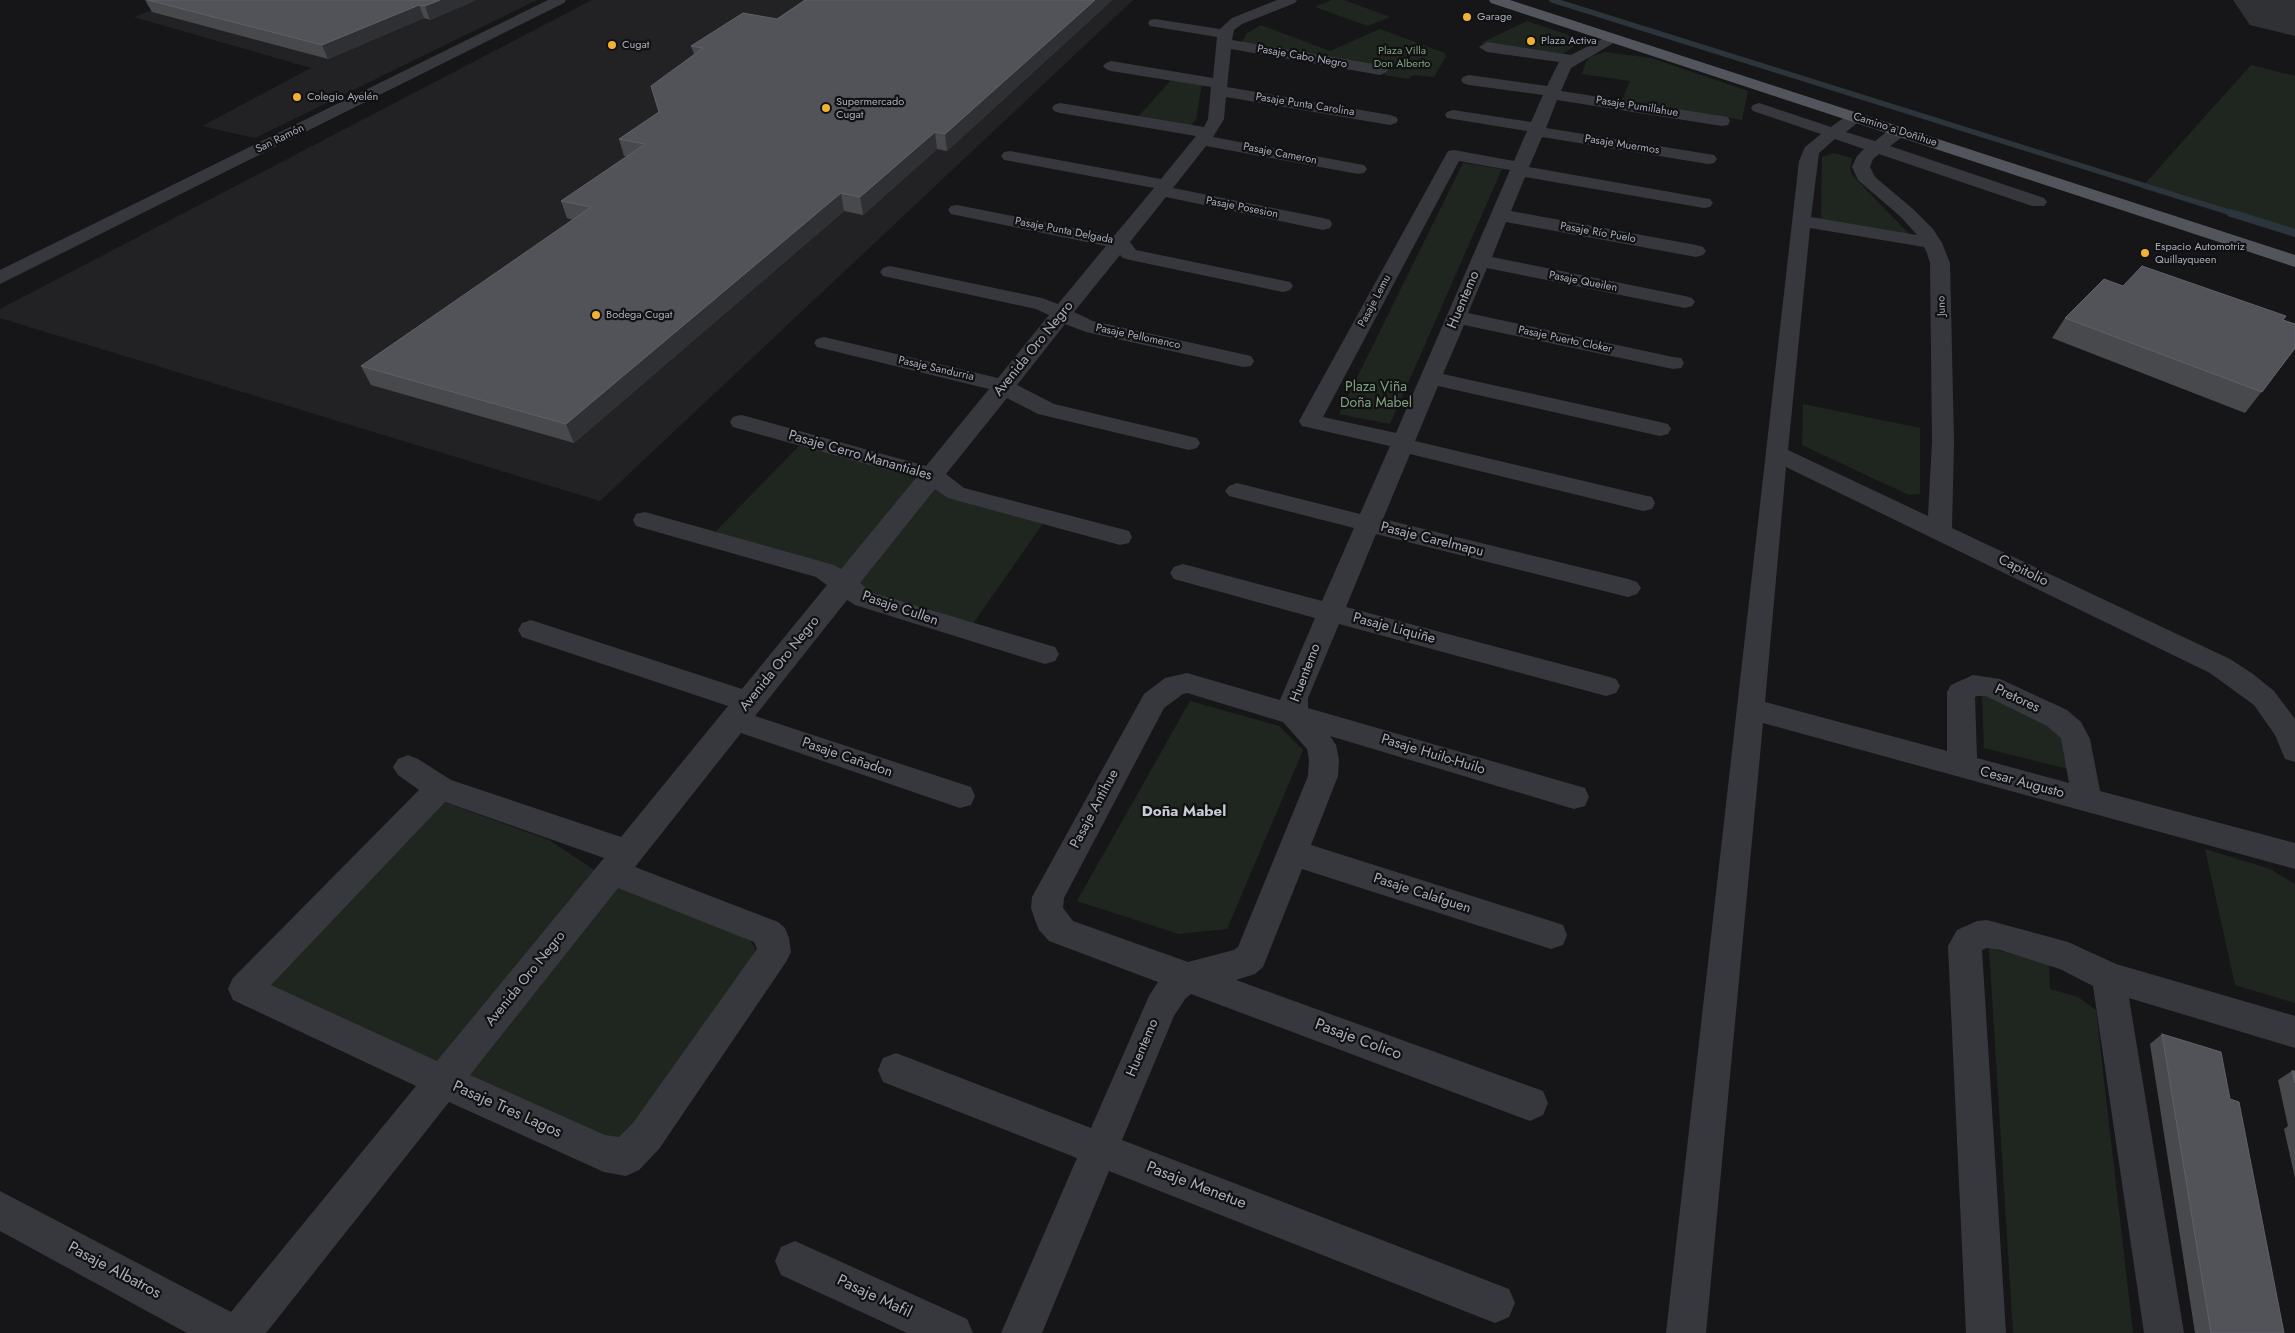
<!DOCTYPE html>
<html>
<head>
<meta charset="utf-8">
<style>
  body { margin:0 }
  canvas { display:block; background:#161618 }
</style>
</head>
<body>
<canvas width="2295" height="1333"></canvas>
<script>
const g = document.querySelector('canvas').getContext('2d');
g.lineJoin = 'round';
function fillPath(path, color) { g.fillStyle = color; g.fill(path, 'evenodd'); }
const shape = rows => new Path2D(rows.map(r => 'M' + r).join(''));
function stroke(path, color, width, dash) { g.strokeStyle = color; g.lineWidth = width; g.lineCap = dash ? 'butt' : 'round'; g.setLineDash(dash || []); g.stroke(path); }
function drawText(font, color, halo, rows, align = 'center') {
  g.font = font + ' Jost,sans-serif'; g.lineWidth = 4.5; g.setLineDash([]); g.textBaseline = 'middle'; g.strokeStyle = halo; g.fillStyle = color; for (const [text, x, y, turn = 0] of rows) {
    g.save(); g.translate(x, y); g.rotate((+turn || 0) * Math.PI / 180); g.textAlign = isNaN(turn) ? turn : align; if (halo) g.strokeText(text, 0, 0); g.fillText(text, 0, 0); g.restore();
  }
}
const built = shape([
  [178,0,537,0,255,138,202,126,311,68,134,17],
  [592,0,1133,0,600,501,0,318,0,309]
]);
const green = shape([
  [1332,0,1344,0,1390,17,1368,26,1315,7],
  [1527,21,1571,36,1576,40,1576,45,1561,55,1481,43],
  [1261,25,1330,51,1380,29,1445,53,1446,56,1434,77,1413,75,1408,79,1385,75,1386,69,1242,42,1246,34],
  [1605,52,1651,58,1748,91,1742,120,1622,100,1630,81,1582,74,1586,62,1590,57],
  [2251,65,2295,76,2295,236,2141,188],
  [1172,79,1202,84,1196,119,1189,129,1136,119],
  [1834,153,1852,158,1850,169,1852,175,1910,235,1821,220,1822,157],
  [1463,163,1502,169,1390,424,1339,414],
  [1803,404,1920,428,1920,494,1909,495,1802,445],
  [799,446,901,473,951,495,1044,522,972,625,873,596,715,532],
  [1982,693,2064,733,2068,769,1984,748],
  [1190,701,1279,726,1303,750,1227,929,1179,934,1077,901],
  [438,800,549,840,626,891,749,939,755,948,755,959,638,1129,612,1140,262,985],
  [2205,849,2270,869,2295,884,2295,1003,2235,985],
  [1989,948,2049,964,2050,989,2078,997,2096,1010,2133,1333,2013,1333]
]);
const streamFar1 = shape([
  [1552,0,2235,214]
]);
const stream = shape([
  [2231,213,2295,233]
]);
const runway = shape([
  [2233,0,2295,0,2295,36,2250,25,2233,0]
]);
const minor = shape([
  [1277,0,1297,0,1295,3,1242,24,1234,30,1232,40,1380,65,1385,67,1388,70,1385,73,1380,75,1231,49,1227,87,1390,115,1396,117,1398,120,1396,123,1390,125,1226,97,1224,119,1213,137,1358,164,1364,165,1367,169,1364,173,1358,174,1206,146,1173,188,1323,218,1330,220,1332,224,1330,228,1323,230,1166,197,1130,242,1136,250,1290,282,1293,286,1290,290,1283,292,1130,260,1123,258,1120,255,1074,312,1093,321,1251,356,1254,361,1251,366,1243,367,1086,332,1065,324,1017,385,1054,404,1197,438,1200,443,1197,448,1189,450,1038,414,1007,398,946,474,964,488,1129,531,1132,537,1129,543,1120,545,948,498,935,489,860,583,873,593,1055,647,1059,654,1055,661,1045,664,855,605,847,600,755,716,971,787,975,796,971,805,960,808,741,733,635,867,778,922,785,928,789,938,791,952,786,962,659,1149,639,1170,626,1176,604,1172,449,1102,266,1333,187,1333,0,1231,0,1191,231,1312,416,1086,233,1000,228,989,233,978,419,790,398,775,393,767,398,759,408,755,418,759,451,780,621,837,728,706,522,637,518,630,522,623,531,620,540,623,742,689,827,585,816,577,636,526,633,520,636,514,645,512,834,565,841,569,916,478,733,427,730,422,733,417,741,415,749,417,926,466,989,389,817,347,814,343,817,339,824,337,998,378,1049,315,1036,309,883,276,880,272,883,268,890,266,1042,298,1058,304,1106,246,951,214,948,210,951,206,957,205,1114,236,1154,188,1010,161,1004,160,1001,156,1004,152,1010,151,1161,179,1196,136,1060,113,1054,111,1052,108,1054,105,1060,103,1204,127,1208,119,1211,87,1111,71,1106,69,1103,66,1106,63,1111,61,1213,78,1217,37,1150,26,1148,23,1150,20,1155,19,1220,29,1232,18,1277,0],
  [445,802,604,858,437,1061,271,985,445,802],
  [618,888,754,942,757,949,633,1123,619,1137,605,1135,470,1075,618,888],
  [1612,34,1617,35,1619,38,1617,41,1571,68,1561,91,1722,116,1728,117,1730,121,1728,125,1722,126,1557,100,1546,128,1708,154,1714,155,1717,159,1714,163,1708,164,1542,137,1529,167,1704,198,1710,199,1713,203,1710,207,1704,208,1525,177,1511,211,1696,245,1703,247,1706,251,1703,255,1696,257,1506,222,1492,257,1685,296,1692,298,1695,302,1692,306,1685,308,1487,268,1468,313,1673,357,1681,358,1684,363,1681,368,1673,369,1464,325,1443,374,1660,422,1668,424,1671,429,1668,434,1660,436,1438,386,1415,441,1643,495,1652,497,1655,503,1652,509,1643,511,1410,454,1383,519,1628,579,1637,582,1641,588,1637,594,1628,597,1376,534,1346,607,1606,676,1616,679,1620,686,1616,693,1606,696,1339,624,1308,698,1308,708,1585,788,1589,797,1585,806,1574,809,1330,736,1336,745,1339,760,1338,776,1311,845,1551,921,1563,925,1567,935,1563,945,1551,949,1302,869,1263,967,1255,974,1236,980,1543,1091,1548,1103,1543,1115,1530,1121,1191,994,1185,999,1174,1016,1122,1140,1509,1289,1515,1303,1509,1317,1495,1323,1109,1171,1042,1333,1001,1333,1077,1158,883,1082,878,1070,883,1058,896,1053,1091,1128,1149,996,1158,982,1049,941,1039,930,1035,920,1031,908,1032,897,1144,694,1165,678,1187,673,1280,700,1315,618,1174,579,1170,573,1174,567,1183,564,1322,601,1354,528,1229,496,1225,491,1229,486,1237,483,1360,514,1390,446,1302,426,1299,421,1448,151,1454,150,1514,161,1527,131,1447,118,1445,115,1447,112,1453,110,1531,122,1543,95,1469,85,1463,83,1461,80,1463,77,1469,75,1547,86,1559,62,1487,52,1479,47,1487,42,1571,55,1612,34],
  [1459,161,1510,170,1396,433,1323,417,1459,161],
  [1187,693,1283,722,1307,749,1309,760,1308,776,1238,947,1234,950,1188,962,1073,921,1063,908,1064,898,1164,708,1183,694,1187,693],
  [1759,103,1831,127,1849,114,1861,114,1863,117,1861,120,1846,132,1875,141,1893,127,1905,127,1907,131,1905,135,1890,146,2044,198,2047,202,2044,206,2032,206,1879,154,1873,159,1870,167,1875,177,1913,209,1933,229,1942,243,1950,263,1954,442,1952,528,2230,659,2253,674,2274,691,2295,719,2295,762,2285,759,2275,735,2254,705,2210,673,1786,467,1765,702,1947,751,1947,692,1951,685,1973,675,2000,679,2067,710,2081,722,2090,739,2100,791,2295,843,2295,869,1763,723,1706,1333,1666,1333,1799,161,1805,147,1821,134,1753,111,1751,108,1753,105,1759,103],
  [1835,139,1864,149,1857,156,1852,167,1858,180,1901,217,1917,235,1811,217,1819,153,1835,139],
  [1810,228,1924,247,1927,253,1930,263,1932,442,1928,516,1788,450,1810,228],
  [1977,696,1986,696,2047,726,2061,738,2069,783,1977,758,1975,697,1977,696],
  [1987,920,2068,942,2116,964,2295,1016,2295,1048,2129,998,2184,1333,2144,1333,2093,986,2060,969,2000,950,1987,948,1982,950,2006,1333,1966,1333,1948,946,1957,930,1977,921,1987,920],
  [795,1241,967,1319,973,1333,907,1333,781,1275,775,1261,781,1247,795,1241]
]);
const tertiary = shape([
  [548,0,566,0,564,3,0,284,0,270,548,0]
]);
const primary = shape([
  [1489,0,1510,0,2295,255,2295,267,1491,3,1489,0]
]);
const wall = shape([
  [145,0,476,0,430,20,424,18,328,59,152,12],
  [805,0,1112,0,947,151,937,149,863,215,844,211,574,443,371,385,361,366,573,220,567,218,561,201,627,156,624,156,619,139,659,112,694,54,691,46,777,19],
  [2123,286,2283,320,2295,349,2245,413,2052,338,2065,318],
  [2162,1034,2230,1099,2284,1333,2195,1333,2150,1044],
  [2292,1071,2295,1071,2295,1178,2284,1129,2288,1126,2278,1080]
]);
const shadedWall = shape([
  [440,0,476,0,430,20,425,6],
  [1095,0,1112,0,947,151,945,134],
  [419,5,424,18,328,59,322,45],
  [935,132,937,149,863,215,860,197],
  [841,193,844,211,574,443,566,424]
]);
const building = shape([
  [148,0,440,0,425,6,419,5,322,45,148,0],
  [805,0,1095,0,945,134,935,132,860,197,841,193,566,424,361,366,591,207,561,201,645,144,619,139,659,112,651,86,703,48,691,46,743,13,777,19,805,0],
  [2142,266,2286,316,2283,320,2295,324,2295,348,2262,392,2065,318,2104,279,2123,286,2142,266],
  [2162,1034,2221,1052,2230,1099,2239,1102,2284,1333,2211,1333,2162,1034],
  [2292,1071,2295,1071,2295,1083,2292,1071]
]);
const markers = [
  [1467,17,5,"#f2b134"],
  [1531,41,5,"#f2b134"],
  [612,45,5,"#f2b134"],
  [297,97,5,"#f2b134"],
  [826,108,5,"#f2b134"],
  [2145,253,5,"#f2b134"],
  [596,315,5,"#f2b134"]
];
const farPoinames = [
  ["Garage",1477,17],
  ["Plaza Activa",1541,41],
  ["Cugat",622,45],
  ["Colegio Ayelén",307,97],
  ["Supermercado",836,102],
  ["Cugat",836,115],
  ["Espacio Automotriz",2155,247],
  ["Quillayqueen",2155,260],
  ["Bodega Cugat",606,315]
];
const farParknames = [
  ["Plaza Villa",1402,51],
  ["Don Alberto",1402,64]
];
const farStreetnames = [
  ["Pasaje Cabo Negro",1302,57,10],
  ["Pasaje Punta Carolina",1305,105,9],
  ["Pasaje Pumillahue",1637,107,9],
  ["Camino a Doñihue",1895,130,18],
  ["San Ramón",280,139,-26],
  ["Pasaje Muermos",1622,145,9],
  ["Pasaje Cameron",1280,154,11],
  ["Pasaje Posesion",1242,208,11],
  ["Pasaje Punta Delgada",1064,231,11],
  ["Pasaje Río Puelo",1598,233,10],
  ["Pasaje Queilen",1583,282,11],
  ["Pasaje Lemu",1375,301,-62],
  ["Juno",1942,306,-91],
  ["Pasaje Pellomenco",1138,337,12],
  ["Pasaje Puerto Cloker",1565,340,12],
  ["Pasaje Sandurria",936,369,13]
];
const streetNames = [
  ["Huentemo",1464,300,-67],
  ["Avenida Oro Negro",1034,349,-51],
  ["Pasaje Cerro Manantiales",860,456,16],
  ["Pasaje Carelmapu",1432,540,14],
  ["Capitolio",2023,571,26],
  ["Pasaje Cullen",900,609,19],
  ["Pasaje Liquiñe",1394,629,15],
  ["Avenida Oro Negro",780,664,-51],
  ["Huentemo",1306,673,-69],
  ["Pretores",2017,699,25],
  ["Pasaje Huilo-Huilo",1433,755,17],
  ["Pasaje Cañadon",847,758,19],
  ["Cesar Augusto",2022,783,15],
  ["Pasaje Antihue",1095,809,-62],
  ["Pasaje Calafguen",1422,894,18],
  ["Avenida Oro Negro",526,979,-51],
  ["Huentemo",1143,1048,-67]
];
const parkNames = [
  ["Plaza Viña",1376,388],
  ["Doña Mabel",1376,404]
];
const neighbourhoodNames = [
  ["Doña Mabel",1184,812]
];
const nearStreetnames = [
  ["Pasaje Colico",1358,1040,20],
  ["Pasaje Tres Lagos",507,1110,24],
  ["Pasaje Menetue",1196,1186,21],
  ["Pasaje Albatros",114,1271,28],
  ["Pasaje Mafil",874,1297,25]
];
fillPath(built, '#222225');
fillPath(green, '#1e261f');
stroke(streamFar1, '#2c353c', 5.5);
stroke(stream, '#2c353c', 8);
fillPath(runway, '#303135');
fillPath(minor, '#37383d');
fillPath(tertiary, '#37383d');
fillPath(primary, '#53555c');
fillPath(wall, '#47494d');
fillPath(shadedWall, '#2f3033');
fillPath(building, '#525359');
stroke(building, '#5f6168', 1);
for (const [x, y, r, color] of markers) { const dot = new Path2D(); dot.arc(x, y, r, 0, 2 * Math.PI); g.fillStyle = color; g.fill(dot); stroke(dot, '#111113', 2); }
drawText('11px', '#a8adb8', '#111113', farPoinames, 'left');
drawText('11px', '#7fa381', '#111113', farParknames);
drawText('11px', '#a8adb8', '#111113', farStreetnames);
drawText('14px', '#a8adb8', '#111113', streetNames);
drawText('14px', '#7fa381', '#111113', parkNames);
drawText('bold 15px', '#c9ccd4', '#111113', neighbourhoodNames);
drawText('16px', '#a8adb8', '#111113', nearStreetnames);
</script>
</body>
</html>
